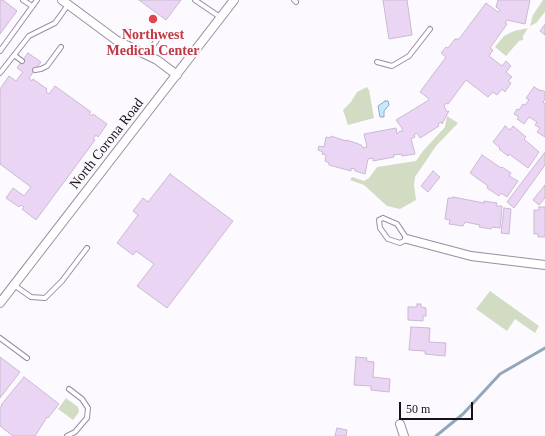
<!DOCTYPE html>
<html>
<head>
<meta charset="utf-8">
<style>
  body { margin:0 }
  #map { position:relative; width:545px; height:436px; overflow:hidden; background:#fdfaff; font-family:Georgia,serif }
  canvas { display:block }
  .scale { position:absolute; left:399px; top:402px; width:74px; height:18px; box-sizing:border-box; border:2px solid #17121a; border-top:0; padding-left:5px; font-size:12px; line-height:14px; white-space:nowrap; color:#17121a; -webkit-text-stroke:3px #fdfaff; paint-order:stroke }
</style>
</head>
<body>
<div id="map">
<canvas width="545" height="436"></canvas>
<div class="scale">50 m</div>
</div>
<script>
const g = document.querySelector('canvas').getContext('2d');
g.lineJoin = 'round';
function fillPath(path, color) { g.fillStyle = color; g.fill(path, 'evenodd'); }
const shape = rows => new Path2D(rows.map(r => 'M' + r).join(''));
function stroke(path, color, width, dash) { g.strokeStyle = color; g.lineWidth = width; g.lineCap = dash ? 'butt' : 'round'; g.setLineDash(dash || []); g.stroke(path); }
function drawText(font, color, halo, rows, align = 'center') {
  g.font = font + ' Georgia,serif'; g.lineWidth = 4; g.setLineDash([]); g.textBaseline = 'middle'; g.strokeStyle = halo; g.fillStyle = color; for (const [text, x, y, turn = 0] of rows) {
    g.save(); g.translate(x, y); g.rotate((+turn || 0) * Math.PI / 180); g.textAlign = isNaN(turn) ? turn : align; if (halo) g.strokeText(text, 0, 0); g.fillText(text, 0, 0); g.restore();
  }
}
const green = shape([
  [543,0,545,0,545,12,536,23,530,26,533,15],
  [528,28,523,36,523,40,519,41,506,56,495,47,504,36,514,31],
  [367,87,369,90,374,118,348,125,343,110,351,102,357,92],
  [447,116,458,123,436,146,415,177,414,185,416,200,400,209,387,206,364,185,350,180,352,177,364,181,369,178,377,167,416,161,423,151,445,127],
  [490,291,539,326,535,333,515,319,507,331,476,309],
  [66,398,78,407,79,412,73,420,58,409]
]);
const water = shape([
  [385,101,388,101,389,105,384,111,384,117,380,117,378,106,385,101]
]);
const stream = shape([
  [436,436,463,414,500,374,545,348]
]);
const building = shape([
  [0,0,3,0,17,11,0,34,0,0],
  [139,0,181,0,166,20,139,0],
  [383,0,407,0,412,35,389,39,383,0],
  [498,0,530,0,525,24,507,20,505,23,507,24,490,48,493,50,489,56,502,66,506,61,511,66,506,72,512,77,508,81,511,83,505,92,502,89,497,95,493,92,488,97,466,80,448,104,446,103,444,106,447,112,449,111,442,124,441,122,438,124,439,126,420,138,417,133,414,135,415,137,411,139,415,154,402,156,402,154,393,155,394,157,373,161,373,158,368,159,365,174,355,171,355,169,351,168,351,171,329,165,329,163,325,161,326,155,322,154,323,152,318,150,319,146,324,147,326,137,330,138,331,136,346,141,346,140,356,143,361,145,363,148,367,147,364,134,396,128,397,134,400,131,402,132,402,128,396,120,429,100,428,98,420,92,446,57,441,53,446,47,448,48,455,39,459,39,486,3,498,12,500,10,496,7,498,0],
  [545,24,545,35,540,31,545,24],
  [28,53,41,62,29,78,32,81,33,79,47,89,46,91,49,94,55,86,91,112,89,114,92,116,93,114,107,124,98,137,96,135,93,139,95,140,36,220,22,209,24,207,21,205,19,207,6,198,13,188,24,196,31,187,0,164,0,89,9,76,16,81,23,72,17,68,28,53],
  [534,87,541,91,542,90,545,92,545,99,543,102,545,104,545,137,537,132,540,128,535,125,537,122,529,117,524,124,517,119,519,117,514,114,517,109,519,110,523,104,525,105,529,100,526,98,534,87],
  [505,126,510,130,513,126,526,137,524,139,539,152,528,168,509,154,508,156,499,149,500,148,493,142,505,126],
  [545,152,545,165,514,208,507,202,545,152],
  [482,155,501,168,502,167,511,173,509,176,518,181,507,197,501,193,499,196,487,188,488,186,470,173,482,155],
  [433,171,440,177,428,192,421,186,433,171],
  [170,174,233,221,167,308,137,286,154,264,136,251,133,255,117,243,138,215,133,211,143,198,148,202,170,174],
  [545,185,545,198,539,205,533,200,545,185],
  [453,197,484,203,484,201,497,203,496,206,502,206,500,228,492,227,491,229,479,227,480,225,465,222,463,226,449,224,450,220,445,219,448,198,453,198,453,197],
  [539,207,545,207,545,237,538,237,538,234,534,234,534,210,539,210,539,207],
  [504,208,511,209,509,234,501,233,504,208],
  [417,304,421,304,421,307,426,308,426,316,423,316,423,321,408,320,408,307,417,307,417,304],
  [411,327,430,328,429,342,446,343,445,356,425,354,425,351,409,350,411,327],
  [0,357,20,372,0,398,0,357],
  [356,357,367,358,366,361,374,362,373,377,390,379,389,392,371,390,371,386,354,385,356,357],
  [24,377,59,404,48,418,47,417,35,436,13,436,0,426,0,408,2,405,1,405,24,377],
  [337,428,347,430,346,436,335,436,337,428]
]);
const lane = shape([
  [23,0,32,6],
  [195,0,220,17],
  [294,0,296,2],
  [0,51,37,0],
  [147,54,157,40],
  [14,55,22,61],
  [377,62,392,66,409,56,430,29],
  [35,70,41,69,47,66,61,47],
  [0,73,29,36,55,23,68,5],
  [383,218,397,224,407,239,400,243,388,239,380,228,379,220,383,218],
  [14,285,31,297,45,298,62,281,87,248],
  [0,338,27,358],
  [67,436,75,432,87,418,88,408,82,399,69,389]
]);
const street = shape([
  [62,0,116,40,157,60,177,75],
  [407,239,471,256,545,265],
  [0,303,234,0],
  [400,424,404,436]
]);
const markers = [
  [153,19,5,"#e0444e"]
];
const healthNames = [
  ["Northwest",153,35],
  ["Medical Center",153,51]
];
const streetNames = [
  ["North Corona Road",107,144,-52]
];
fillPath(green, '#d2dcc2');
fillPath(water, '#c6e8fe');
stroke(water, '#92a8ba', 1);
stroke(stream, '#92a8ba', 3);
fillPath(building, '#ead6f4');
stroke(building, '#c8bad0', 1);
stroke(lane, '#9b8da2', 6);
stroke(street, '#9b8da2', 10);
stroke(lane, '#fff', 4);
stroke(street, '#fff', 8);
for (const [x, y, r, color] of markers) { const dot = new Path2D(); dot.arc(x, y, r, 0, 2 * Math.PI); g.fillStyle = color; g.fill(dot); stroke(dot, '#fdfaff', 1.5); }
drawText('bold 14px', '#be3a42', '#fdfaff', healthNames);
drawText('14px', '#17121a', '#fdfaff', streetNames);
</script>
</body>
</html>
